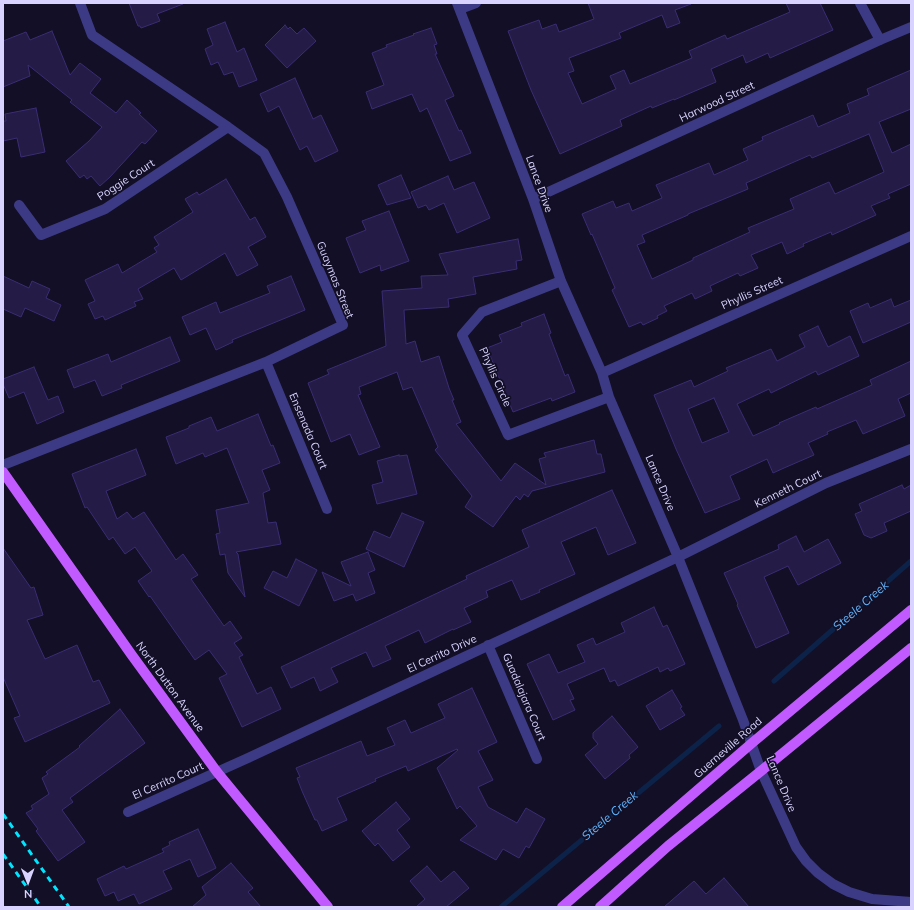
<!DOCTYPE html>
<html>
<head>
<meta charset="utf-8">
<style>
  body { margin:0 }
  #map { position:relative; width:914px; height:910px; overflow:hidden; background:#130f26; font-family:Mulish,sans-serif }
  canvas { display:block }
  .frame { position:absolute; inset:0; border:4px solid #d9d4ff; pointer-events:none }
  .north { position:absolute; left:8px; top:862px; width:40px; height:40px; -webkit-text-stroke:3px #130f26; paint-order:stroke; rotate:179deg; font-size:11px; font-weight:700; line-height:16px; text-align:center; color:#d9d4ff }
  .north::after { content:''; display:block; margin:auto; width:14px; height:18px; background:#d9d4ff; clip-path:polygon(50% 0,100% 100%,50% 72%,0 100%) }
</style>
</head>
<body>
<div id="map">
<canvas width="914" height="910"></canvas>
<div class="frame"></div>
<div class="north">N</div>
</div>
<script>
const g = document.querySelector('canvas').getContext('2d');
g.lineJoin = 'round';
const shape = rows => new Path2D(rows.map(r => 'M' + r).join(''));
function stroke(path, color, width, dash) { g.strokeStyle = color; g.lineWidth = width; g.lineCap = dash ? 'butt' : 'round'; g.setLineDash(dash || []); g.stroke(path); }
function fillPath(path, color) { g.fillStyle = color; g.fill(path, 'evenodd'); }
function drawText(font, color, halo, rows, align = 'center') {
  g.font = font + ' Mulish,sans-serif'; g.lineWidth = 3.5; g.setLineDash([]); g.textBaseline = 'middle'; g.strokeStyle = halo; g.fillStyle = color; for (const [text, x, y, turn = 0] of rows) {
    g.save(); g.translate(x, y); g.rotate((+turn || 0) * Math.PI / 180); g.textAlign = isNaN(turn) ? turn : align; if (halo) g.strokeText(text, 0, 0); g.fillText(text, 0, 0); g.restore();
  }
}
const stream = shape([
  [774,681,911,561],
  [501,907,719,726]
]);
const building = shape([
  [129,3,183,3,183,4,157,14,160,21,141,28,140,26,138,26,129,3],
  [588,3,691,4,675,10,680,23,667,28,662,15,619,33,621,38,569,58,574,71,568,73,582,104,616,89,610,76,624,70,630,84,692,58,689,51,725,35,727,39,790,12,786,3,820,3,833,30,770,58,768,53,746,63,743,55,711,69,716,82,674,100,674,99,652,108,651,106,620,120,622,126,560,154,531,90,508,31,539,20,542,29,556,24,559,32,594,19,588,3],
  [225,22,237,52,244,48,257,80,239,87,233,72,224,75,218,62,211,65,205,49,213,45,207,29,225,22],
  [285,25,288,29,290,27,297,34,304,28,316,41,287,68,265,45,285,25],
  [431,28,437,44,434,45,437,54,435,54,454,96,445,100,459,131,461,130,471,153,450,161,427,108,420,112,412,94,372,109,366,92,384,85,372,53,387,47,386,45,414,35,413,34,431,28],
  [52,31,70,75,80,63,101,79,90,93,116,113,127,100,141,113,139,114,157,131,145,144,142,142,110,177,100,186,91,176,87,179,84,175,80,178,66,161,89,141,102,127,70,102,72,100,28,65,30,76,3,87,3,41,26,32,30,40,52,31],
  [911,70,911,109,879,122,892,153,911,144,911,184,888,194,890,198,871,206,876,215,832,235,831,232,803,244,804,246,787,254,782,242,751,255,758,268,740,276,738,273,710,286,712,291,695,299,692,293,664,306,667,311,657,316,658,318,643,325,641,322,629,327,612,290,615,288,592,234,591,235,582,214,613,201,616,208,629,203,632,211,662,198,656,185,709,163,714,175,748,160,743,149,763,140,762,137,813,115,818,127,850,113,847,104,869,95,867,89,911,70],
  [869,134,884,172,835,194,829,182,790,199,794,209,748,228,750,232,693,258,693,260,652,279,637,245,645,242,642,235,688,215,688,214,748,189,746,183,810,155,812,158,869,134],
  [295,78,313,119,321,115,338,151,315,162,307,146,300,150,279,106,268,112,260,94,295,78],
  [36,108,45,152,21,157,17,138,3,141,3,121,6,121,5,114,36,108],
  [401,175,411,198,387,205,378,185,401,175],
  [448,176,454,190,474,182,490,218,457,233,444,203,429,210,426,205,418,208,411,192,448,176],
  [226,179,250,220,255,217,266,237,248,247,258,265,237,276,225,253,181,280,174,268,138,289,143,299,134,302,136,306,105,320,103,316,95,319,88,304,95,301,85,280,118,264,122,273,157,252,154,248,159,245,154,237,193,212,185,199,197,192,199,195,226,179],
  [389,211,409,261,381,271,380,265,360,273,346,238,366,230,362,221,389,211],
  [518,239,522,260,516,261,517,269,473,277,476,294,448,299,449,307,404,310,406,344,415,341,421,362,439,356,449,388,454,400,452,400,461,422,456,424,501,481,515,463,546,485,539,459,546,457,544,453,594,440,597,454,601,454,605,472,532,491,528,497,524,494,520,500,516,496,493,527,465,507,472,496,435,450,438,447,412,387,403,390,397,372,359,387,361,394,358,395,380,447,359,455,350,434,331,442,308,383,329,374,327,370,386,346,382,291,422,288,421,276,448,275,439,254,518,239],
  [3,276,29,288,32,281,50,289,46,298,61,305,54,321,25,308,21,317,3,309,3,276],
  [291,276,305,310,232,340,233,342,216,350,206,328,190,335,182,317,216,302,220,313,270,293,267,286,291,276],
  [891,299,894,307,911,300,911,322,863,343,850,311,868,303,870,308,891,299],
  [544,314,551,333,549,334,565,376,568,374,575,392,552,401,551,398,513,412,487,348,502,342,499,335,522,326,521,323,544,314],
  [818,326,828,347,850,336,859,356,818,375,816,371,771,393,769,389,737,404,753,436,780,424,779,423,816,407,817,409,872,385,870,380,911,361,911,393,898,399,905,416,863,434,856,420,827,432,828,434,808,443,814,455,784,468,773,473,767,459,730,476,740,499,705,513,676,449,654,395,691,380,694,387,728,371,726,368,771,349,777,361,805,347,799,335,818,326],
  [714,398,729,432,702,443,688,409,714,398],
  [170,337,180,361,121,385,122,388,102,396,95,380,74,388,67,370,108,354,111,362,170,337],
  [34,367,48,400,58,396,64,412,37,424,24,392,9,398,3,384,3,379,34,367],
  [258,414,271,446,273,445,280,463,262,470,270,490,263,493,268,523,276,522,281,544,236,552,238,554,245,597,228,573,225,554,220,555,216,534,220,533,216,510,249,503,227,448,205,457,203,453,176,464,166,437,189,428,189,426,211,417,217,431,258,414],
  [136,449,146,475,106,491,117,519,127,512,133,519,144,512,176,560,183,554,198,575,191,579,224,626,230,621,242,638,234,643,243,655,239,657,257,694,271,687,281,709,242,727,219,678,227,674,209,650,195,660,150,596,149,597,138,581,152,571,135,547,125,554,113,537,109,540,87,507,85,508,72,474,136,449],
  [399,455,399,456,407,455,417,494,377,504,372,485,383,482,377,461,399,455],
  [902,485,904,489,911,485,911,511,884,523,887,531,871,538,864,535,855,514,862,511,859,504,902,485],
  [612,490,636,543,608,555,596,527,561,542,575,574,539,590,540,592,521,600,512,580,486,591,488,597,464,608,471,622,453,630,453,629,425,643,419,630,385,646,391,659,373,667,366,652,331,668,338,682,320,691,314,677,291,688,281,667,467,579,466,576,529,547,522,530,612,490],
  [402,513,424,522,404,567,366,549,374,531,390,538,402,513],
  [796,536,804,552,828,539,841,563,798,585,788,566,764,577,789,633,756,648,737,605,738,604,724,573,779,549,778,545,796,536],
  [3,548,31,588,34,587,43,615,27,620,45,659,77,645,93,682,99,680,110,703,25,742,14,718,20,716,3,677,3,548],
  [368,552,375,570,368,573,375,593,356,601,353,594,334,601,322,572,351,586,341,562,368,552],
  [296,559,317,570,299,606,264,588,273,571,287,578,296,559],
  [654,607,663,627,667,625,685,664,670,671,668,668,660,672,658,667,618,686,615,680,610,682,604,668,567,684,574,699,570,700,575,710,553,720,527,664,549,654,558,673,585,662,577,645,593,638,596,645,625,632,621,623,654,607],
  [472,688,497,742,478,751,493,780,478,787,488,807,517,823,526,808,545,819,529,848,526,846,519,858,503,849,496,860,460,840,477,826,460,806,457,809,437,768,458,750,457,749,408,771,406,766,375,779,376,781,337,798,347,820,322,831,317,820,315,820,302,791,297,778,300,777,296,768,361,741,367,756,395,745,387,728,405,720,411,733,445,718,438,704,472,688],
  [672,690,682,707,680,708,685,715,660,730,646,706,672,690],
  [120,709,145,743,97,778,70,798,73,802,62,810,85,842,58,861,36,831,38,829,26,813,33,809,31,806,49,794,42,778,48,774,46,772,80,747,79,746,120,709],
  [612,716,638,747,629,755,630,758,605,779,585,755,598,744,593,738,593,733,612,716],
  [396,802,410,819,397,830,410,847,393,861,378,843,375,846,362,831,396,802],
  [198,829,216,868,198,877,190,859,163,871,172,889,139,904,134,894,118,901,114,892,105,896,97,879,124,866,126,869,164,852,162,849,170,845,169,842,198,829],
  [231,863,253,888,248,892,261,907,192,907,206,895,202,887,231,863],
  [427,866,441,882,454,871,469,888,446,907,416,907,425,899,410,881,427,866],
  [724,878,749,907,664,907,694,881,706,894,724,878]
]);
const minor = shape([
  [457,3,533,199,561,281,602,373,609,397,678,557,743,720,761,771,796,847,806,861,818,873,833,884,849,892,872,899,911,902],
  [860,3,880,40],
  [460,9,476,3],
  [533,199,880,40,911,27],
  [19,205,41,235,105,209,228,127],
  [561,281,482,312,462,335,508,435,609,397],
  [266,362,327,509],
  [602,373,911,236],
  [3,465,266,362,343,325,287,197,264,153,228,127,92,35,80,3],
  [488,645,537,759],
  [128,812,248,758,678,557,826,483,911,449]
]);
const major = shape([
  [3,472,131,654,217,772,328,907],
  [562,907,752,743,911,610],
  [600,907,668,846,761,771,911,648]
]);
const rail = shape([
  [3,814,69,907],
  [3,854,41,907]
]);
const streetNames = [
  ["Harwood Street",717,102,-25],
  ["Poggie Court",126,180,-33],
  ["Lance Drive",539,184,70],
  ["Guaymas Street",335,280,68],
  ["Phyllis Street",752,293,-24],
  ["Phyllis Circle",495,377,66],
  ["Ensenada Court",308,431,67],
  ["Lance Drive",660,483,67],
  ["Kenneth Court",788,489,-26],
  ["El Cerrito Drive",442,654,-25],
  ["North Dutton Avenue",170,687,54],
  ["Guadalajara Court",524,697,67],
  ["Guerneville Road",728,748,-41],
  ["El Cerrito Court",168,781,-24],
  ["Lance Drive",781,784,67]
];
const waterNames = [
  ["Steele Creek",861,606,-41],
  ["Steele Creek",610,816,-40]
];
stroke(stream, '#0c2248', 5);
fillPath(building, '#241b47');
stroke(building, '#3b2d73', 1);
stroke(minor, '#3d3a85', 10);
stroke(major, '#c25bff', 10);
stroke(rail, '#00e5ff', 3, [6, 5]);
drawText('11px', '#d9d4ff', '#130f26', streetNames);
drawText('italic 12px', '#62b6ff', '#130f26', waterNames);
</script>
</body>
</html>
